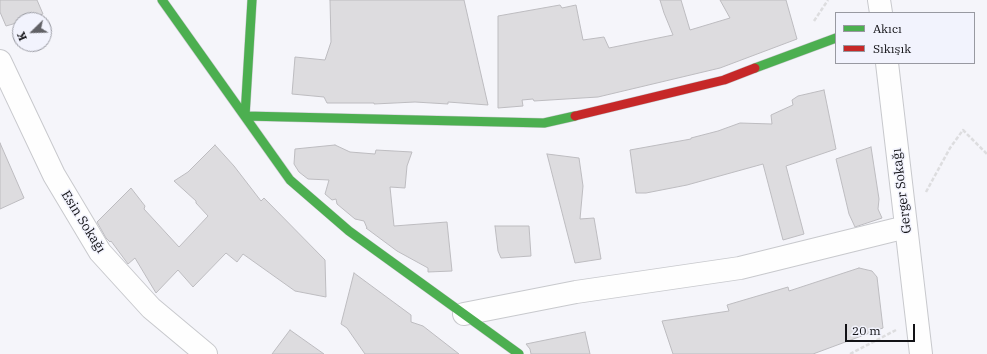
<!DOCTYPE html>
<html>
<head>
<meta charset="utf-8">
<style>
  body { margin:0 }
  #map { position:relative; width:987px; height:354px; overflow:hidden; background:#f5f5fa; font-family:"IBM Plex Serif",serif }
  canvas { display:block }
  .legend { position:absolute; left:835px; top:12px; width:140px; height:52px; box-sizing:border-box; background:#f2f3fd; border:1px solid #9899a1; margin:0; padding:5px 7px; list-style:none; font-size:12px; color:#121216 }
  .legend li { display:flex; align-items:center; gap:8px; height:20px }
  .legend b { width:20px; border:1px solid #9899a1 }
  .north { position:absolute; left:12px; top:12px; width:40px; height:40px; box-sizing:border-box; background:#f2f3fd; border:1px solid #9899a1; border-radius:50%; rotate:247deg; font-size:11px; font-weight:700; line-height:16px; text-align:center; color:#121216 }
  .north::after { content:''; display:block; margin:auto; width:14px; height:18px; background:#616166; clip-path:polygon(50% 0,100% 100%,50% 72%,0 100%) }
  .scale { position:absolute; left:845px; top:324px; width:70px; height:18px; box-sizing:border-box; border:2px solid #121216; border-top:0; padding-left:5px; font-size:12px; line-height:14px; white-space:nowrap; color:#121216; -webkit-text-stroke:3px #f2f3fd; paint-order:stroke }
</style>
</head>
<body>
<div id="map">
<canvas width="987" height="354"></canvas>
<ul class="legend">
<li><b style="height:5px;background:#4caf50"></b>Akıcı</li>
<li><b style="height:5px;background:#c62828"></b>Sıkışık</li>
</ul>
<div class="north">K</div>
<div class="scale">20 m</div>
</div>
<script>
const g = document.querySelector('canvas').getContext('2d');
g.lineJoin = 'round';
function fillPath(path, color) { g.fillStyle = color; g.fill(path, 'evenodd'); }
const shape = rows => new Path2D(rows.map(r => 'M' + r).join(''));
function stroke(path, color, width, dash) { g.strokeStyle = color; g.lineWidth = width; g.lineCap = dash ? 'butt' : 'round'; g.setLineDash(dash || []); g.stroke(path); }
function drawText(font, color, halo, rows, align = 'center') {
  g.font = font + ' "IBM Plex Serif",serif'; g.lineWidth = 3; g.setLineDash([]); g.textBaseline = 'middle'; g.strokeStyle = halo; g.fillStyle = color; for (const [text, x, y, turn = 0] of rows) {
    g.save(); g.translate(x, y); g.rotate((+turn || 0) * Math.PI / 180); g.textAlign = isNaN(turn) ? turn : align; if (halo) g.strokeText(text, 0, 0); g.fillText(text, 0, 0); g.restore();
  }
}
const building = shape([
  [0,0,37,0,43,14,25,20,20,20,20,22,6,26,0,12,0,0],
  [330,0,464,0,488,105,448,102,448,104,415,102,374,104,374,103,327,103,324,97,292,94,295,57,325,60,331,42,330,0],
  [660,0,681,0,690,30,730,18,720,0,786,0,797,39,720,68,598,97,534,101,533,99,522,100,523,106,498,108,498,16,560,5,562,8,576,5,583,40,604,37,609,48,673,35,664,13,660,0],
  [824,90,836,149,786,166,804,234,783,240,763,164,687,185,646,193,636,193,630,150,691,139,691,138,718,131,740,123,772,124,771,115,793,105,792,100,798,96,824,90],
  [0,143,24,198,0,209,0,143],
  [215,145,234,166,261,201,264,198,325,260,326,297,295,291,243,254,237,262,226,253,193,287,178,270,156,293,135,258,128,264,111,241,110,242,106,238,97,222,131,188,145,206,144,209,179,247,208,216,196,203,196,201,174,181,188,172,215,145],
  [335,145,350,152,375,154,376,150,412,152,407,166,405,188,390,187,394,226,447,222,452,271,428,272,428,268,397,251,366,228,367,228,364,221,355,219,337,204,336,199,332,200,325,194,329,180,308,179,299,172,294,164,295,149,335,145],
  [871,147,879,199,878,209,882,218,855,227,849,214,836,159,871,147],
  [547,154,579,158,583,186,580,219,594,218,601,259,575,263,547,154],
  [495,226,529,226,531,256,501,258,498,251,495,226],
  [859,268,872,271,877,277,883,328,813,354,673,354,662,321,729,311,727,305,788,287,789,291,859,268],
  [354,273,411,315,411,322,423,326,459,354,365,354,347,328,341,324,354,273],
  [290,330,324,354,272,354,290,330],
  [585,332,590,354,531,354,530,349,526,344,585,332]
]);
const path = shape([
  [814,21,828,0],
  [926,192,950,148,963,130,987,154],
  [850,354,896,330]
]);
const street = shape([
  [879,0,881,13],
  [0,61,54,175,100,252,151,308,206,354],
  [887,63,921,354],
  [464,314,576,292,740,268,906,227]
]);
const fast = shape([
  [162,0,290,180,349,231,519,354],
  [252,0,245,116,544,123,575,116],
  [755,68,836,38]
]);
const jam = shape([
  [575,116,724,80,755,68]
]);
const streetNames = [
  ["Gerger Sokağı",902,191,-97],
  ["Esin Sokağı",83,222,58]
];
fillPath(building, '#dddcdf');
stroke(building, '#bdbcc0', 1);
stroke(street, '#c8c9cd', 24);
stroke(fast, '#c8c9cd', 10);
stroke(jam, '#c8c9cd', 10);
stroke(path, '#dddddf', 2.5, [4, 2]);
stroke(street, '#fefefe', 22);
stroke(fast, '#4caf50', 9);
stroke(jam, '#c62828', 9);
drawText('13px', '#121216', '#f2f3fd', streetNames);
</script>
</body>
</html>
